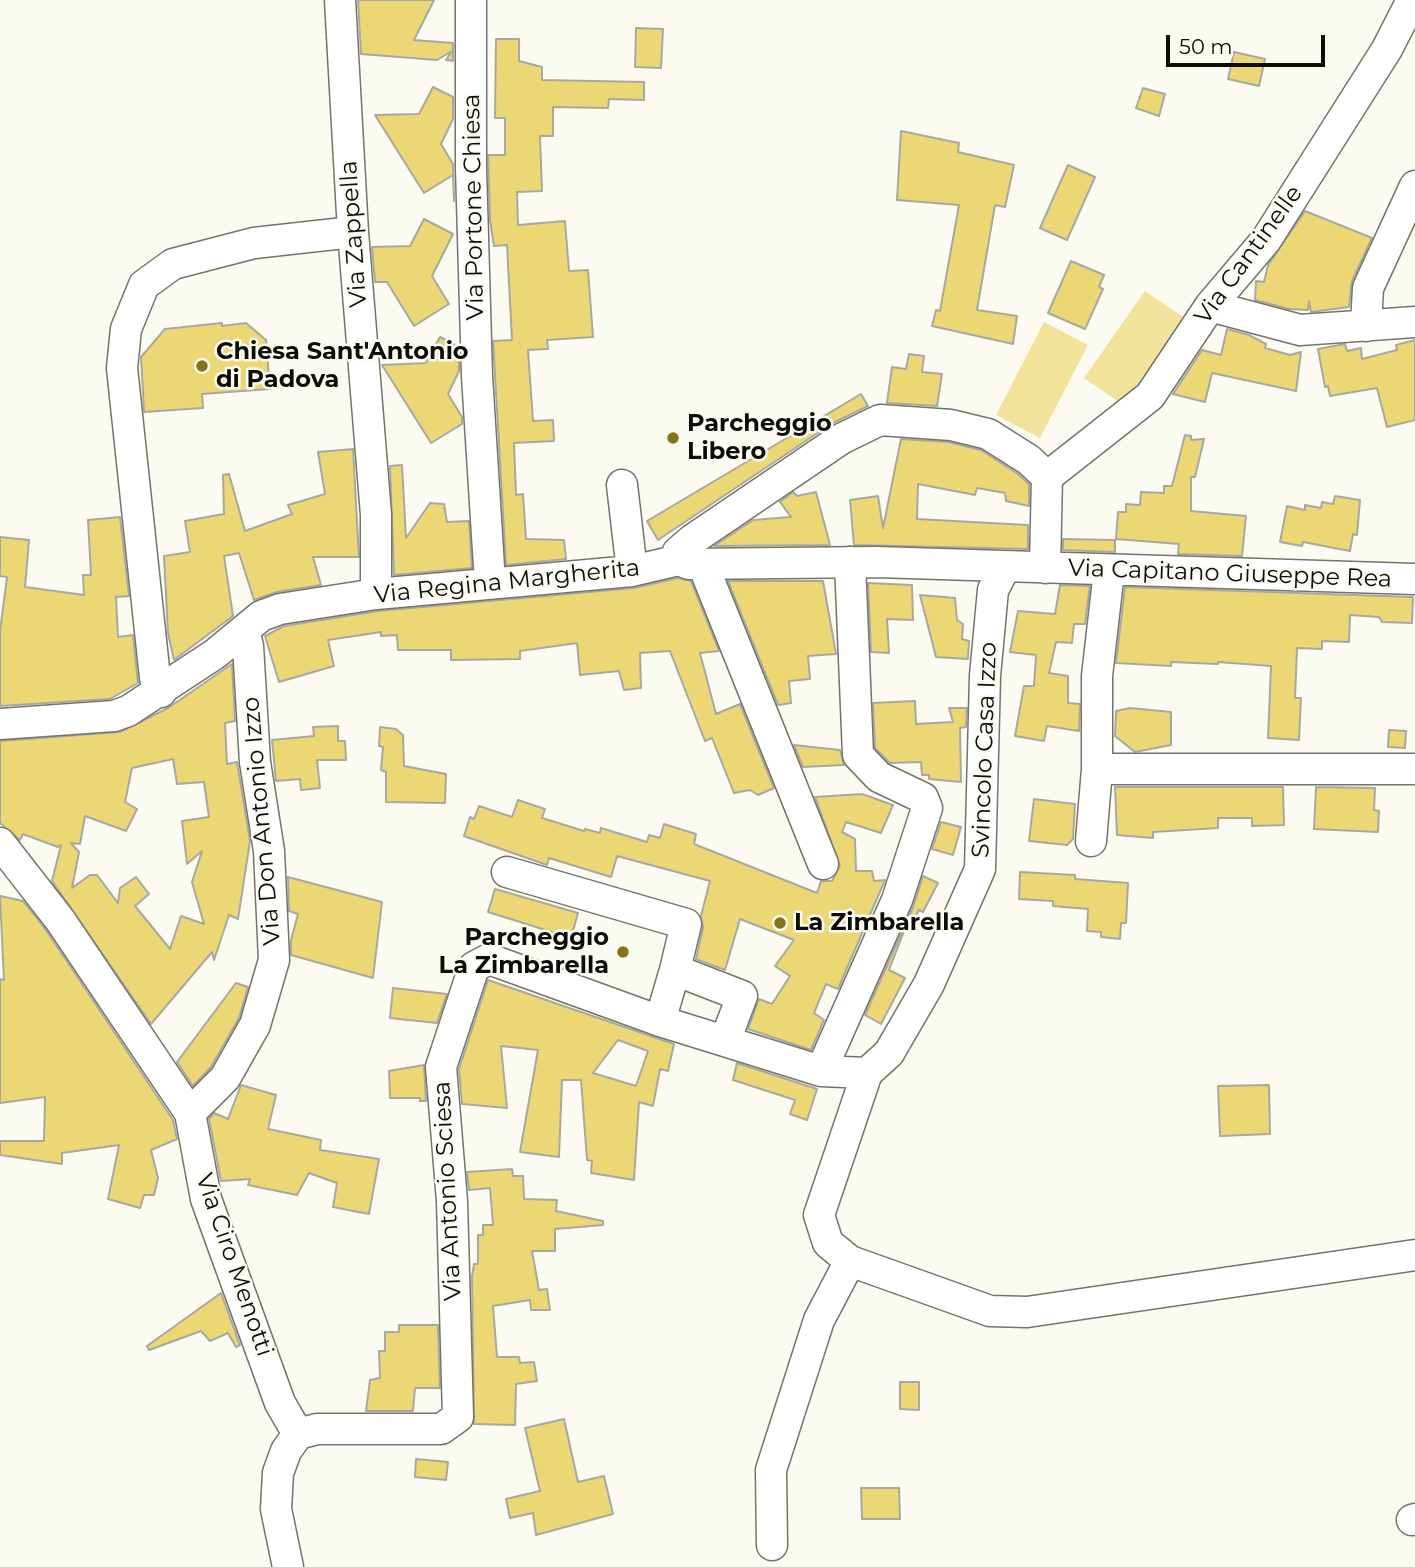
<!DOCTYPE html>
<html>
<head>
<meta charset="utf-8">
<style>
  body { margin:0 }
  #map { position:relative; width:1415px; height:1567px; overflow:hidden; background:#fcfbf2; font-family:Montserrat,sans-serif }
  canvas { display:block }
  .scale { position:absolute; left:1166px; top:35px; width:159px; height:32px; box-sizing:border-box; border:4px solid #0c0c09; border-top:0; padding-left:9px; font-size:21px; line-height:24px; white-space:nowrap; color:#0c0c09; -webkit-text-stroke:5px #fcfbf2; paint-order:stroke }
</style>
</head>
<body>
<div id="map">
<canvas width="1415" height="1567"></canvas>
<div class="scale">50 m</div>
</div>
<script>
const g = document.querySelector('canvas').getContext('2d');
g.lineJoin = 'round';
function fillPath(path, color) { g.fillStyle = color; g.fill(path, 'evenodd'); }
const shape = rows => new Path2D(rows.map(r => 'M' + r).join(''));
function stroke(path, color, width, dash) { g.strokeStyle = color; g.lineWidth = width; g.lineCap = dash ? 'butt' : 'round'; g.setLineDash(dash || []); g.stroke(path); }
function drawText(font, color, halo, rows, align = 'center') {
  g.font = font + ' Montserrat,sans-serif'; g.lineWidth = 5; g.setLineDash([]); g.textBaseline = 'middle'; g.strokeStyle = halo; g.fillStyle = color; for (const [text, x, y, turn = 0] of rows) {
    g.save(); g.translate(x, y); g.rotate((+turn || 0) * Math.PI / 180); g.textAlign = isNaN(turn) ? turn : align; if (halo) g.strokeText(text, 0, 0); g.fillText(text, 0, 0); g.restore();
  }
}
const green = shape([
  [1145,291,1189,321,1128,408,1084,378],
  [1044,322,1088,345,1040,438,996,415]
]);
const building = shape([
  [358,0,434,0,414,40,453,43,453,61,446,60,452,51,437,60,361,54,358,0],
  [636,28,663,29,661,68,635,67,636,28],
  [496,39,519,39,519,61,542,67,542,80,644,82,644,100,609,99,608,108,553,107,553,136,540,136,542,191,517,192,518,225,565,221,569,271,588,270,593,337,547,340,548,349,528,350,533,421,553,420,554,441,514,443,516,495,523,494,526,539,564,540,566,559,506,565,493,341,512,340,507,245,494,246,490,220,488,155,505,155,505,118,495,118,496,39],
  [1234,52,1265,59,1259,86,1228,79,1234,52],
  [433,87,453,97,453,119,441,144,453,164,454,201,453,175,424,193,375,115,419,114,433,87],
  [1143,88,1165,94,1159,116,1136,108,1143,88],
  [901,131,959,143,958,152,1014,165,1005,207,995,205,977,310,1017,316,1013,344,932,326,936,310,940,311,959,205,897,200,901,131],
  [1068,165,1095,177,1067,240,1040,228,1068,165],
  [1305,211,1372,238,1352,281,1349,307,1311,312,1309,301,1308,310,1289,309,1255,300,1256,281,1264,282,1268,265,1305,211],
  [424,219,453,234,432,276,449,304,414,326,387,282,375,282,372,247,410,246,424,219],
  [1071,261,1104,275,1099,287,1103,289,1085,329,1048,313,1071,261],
  [222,323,222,326,246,323,266,340,270,389,202,394,203,408,144,412,141,357,165,329,222,323],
  [1227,329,1249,335,1266,344,1265,348,1290,355,1301,352,1296,391,1212,373,1205,402,1173,394,1202,350,1221,355,1227,329],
  [440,337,459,347,459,371,448,394,462,417,462,424,431,443,382,365,426,363,440,337],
  [1415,340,1415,420,1387,427,1377,388,1330,396,1328,386,1325,387,1318,349,1345,344,1347,351,1361,348,1362,359,1397,350,1396,345,1415,340],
  [909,354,924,356,922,372,942,374,937,406,887,403,892,367,906,369,909,354],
  [861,394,868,406,831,424,658,540,647,521,861,394],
  [1185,435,1191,436,1191,440,1204,439,1195,477,1191,477,1191,511,1246,516,1242,556,1178,554,1179,544,1116,539,1118,512,1126,512,1126,504,1140,505,1141,492,1164,493,1164,486,1172,486,1185,435],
  [901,439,948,442,981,450,1018,474,1029,484,1029,506,1006,501,1005,493,977,488,975,495,918,484,917,519,1028,525,1028,549,854,545,850,500,878,496,883,528,901,439],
  [353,449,359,557,313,557,321,585,277,592,254,600,239,553,224,556,233,616,174,660,168,633,164,556,190,552,185,521,224,514,223,475,229,474,245,531,292,514,288,505,325,494,318,452,353,449],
  [402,465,406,538,430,503,444,504,447,522,469,521,472,568,394,575,390,466,402,465],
  [793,492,797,496,816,492,830,545,714,546,753,520,791,517,780,502,793,492],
  [1335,496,1360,500,1357,535,1353,534,1350,551,1303,542,1302,546,1280,542,1287,506,1305,510,1305,505,1321,508,1322,502,1333,504,1335,496],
  [120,517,129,596,116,597,118,637,133,635,138,683,110,699,0,706,0,631,7,577,0,576,0,537,29,540,25,587,84,595,83,575,91,575,88,520,120,517],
  [1063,539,1115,540,1115,552,1063,550,1063,539],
  [678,578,691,581,719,651,700,653,716,714,740,704,774,788,758,795,750,790,734,793,712,738,705,741,670,651,640,653,641,688,624,690,619,671,580,675,577,643,520,651,520,659,451,660,451,650,398,650,397,635,381,636,381,632,328,640,334,666,279,682,265,636,284,626,378,611,634,588,678,578],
  [728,581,823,581,836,654,808,656,810,679,789,681,791,703,778,705,728,581],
  [868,583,912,585,913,620,887,619,889,653,871,652,868,583],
  [1060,585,1090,586,1085,624,1074,624,1072,643,1056,642,1049,673,1068,676,1068,703,1080,704,1079,731,1047,726,1044,741,1015,736,1024,686,1034,686,1036,655,1010,652,1018,611,1055,614,1060,585],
  [1125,587,1413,597,1412,623,1382,622,1379,617,1350,615,1349,642,1322,641,1322,649,1297,648,1295,698,1301,698,1299,740,1268,738,1271,666,1218,662,1218,664,1171,662,1171,666,1116,663,1125,587],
  [920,595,955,598,957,620,963,624,962,639,969,641,968,659,936,657,920,595],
  [232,664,235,721,225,723,227,764,237,762,250,841,238,919,229,915,214,960,212,952,151,1024,52,881,61,845,58,847,23,834,20,840,0,823,0,741,120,732,168,708,232,664],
  [173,759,177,784,204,782,209,817,182,821,187,864,202,851,192,882,204,924,181,916,170,949,135,906,149,894,136,877,120,888,118,903,97,875,90,875,72,888,79,852,71,843,80,844,85,816,126,831,137,809,125,802,132,768,173,759],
  [915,701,916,724,953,722,949,708,967,708,966,727,960,728,961,782,929,779,929,775,922,775,921,762,890,763,875,748,873,703,915,701],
  [1130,708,1171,712,1171,745,1135,752,1115,736,1116,711,1130,708],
  [338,726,338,741,345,741,346,760,317,760,320,788,301,790,300,779,276,781,272,740,314,736,313,727,338,726],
  [380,727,396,729,403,735,404,766,446,774,445,803,386,802,386,772,381,770,383,747,379,746,380,727],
  [1389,730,1406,731,1405,748,1388,747,1389,730],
  [794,745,840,750,844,765,803,767,794,745],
  [1115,787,1283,787,1284,825,1252,826,1252,818,1218,818,1218,828,1153,832,1153,838,1117,835,1115,787],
  [1316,787,1375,788,1374,810,1379,811,1378,832,1314,829,1316,787],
  [862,794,893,805,881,833,846,822,842,832,855,839,856,871,872,871,874,881,885,880,838,989,826,984,814,1013,824,1020,811,1050,748,1029,759,999,772,1004,790,976,775,966,794,940,740,919,725,970,696,959,703,928,701,916,710,881,617,856,611,877,549,858,547,865,464,836,470,817,474,819,479,806,512,817,518,800,545,809,542,818,584,831,585,829,600,833,601,828,647,842,649,835,660,838,664,824,696,834,694,844,817,893,821,881,832,881,840,866,815,797,862,794],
  [1034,799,1075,804,1073,839,1067,845,1029,841,1034,799],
  [941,822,961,827,953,855,932,849,941,822],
  [1020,872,1075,875,1075,879,1128,883,1126,923,1121,923,1120,939,1101,937,1101,932,1087,931,1088,909,1053,906,1053,901,1019,899,1020,872],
  [923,876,938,883,923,912,919,910,912,923,908,921,889,970,905,978,881,1024,865,1015,913,907,923,876],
  [288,877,382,902,373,978,291,955,291,940,298,914,289,911,288,877],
  [495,889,578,913,571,938,488,912,495,889],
  [0,896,23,901,46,930,173,1120,177,1139,151,1150,158,1178,154,1195,144,1195,140,1208,108,1199,119,1145,62,1153,62,1164,0,1155,0,1141,44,1141,45,1097,0,1103,0,979,4,980,0,896],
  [488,980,674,1044,668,1071,660,1069,653,1106,639,1102,634,1180,591,1173,592,1161,587,1160,581,1080,562,1080,559,1157,520,1152,538,1050,501,1046,507,1108,462,1104,459,1069,488,980],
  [618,1040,648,1051,636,1086,593,1073,618,1040],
  [236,983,248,987,239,1018,211,1067,193,1086,177,1062,236,983],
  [393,988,447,994,437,1023,390,1018,393,988],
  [737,1063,817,1089,807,1120,790,1114,795,1100,733,1080,737,1063],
  [424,1065,426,1101,420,1101,420,1098,390,1098,389,1071,424,1065],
  [241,1085,276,1095,268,1129,321,1140,320,1150,379,1159,369,1214,333,1207,337,1183,309,1173,297,1195,248,1185,250,1179,221,1181,209,1119,214,1113,228,1119,241,1085],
  [1269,1085,1270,1134,1220,1136,1218,1086,1269,1085],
  [512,1169,513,1176,523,1176,524,1199,557,1200,556,1211,603,1221,603,1225,555,1229,555,1251,532,1251,539,1290,547,1289,550,1310,531,1310,530,1300,493,1306,497,1357,519,1357,520,1363,534,1362,537,1381,516,1384,515,1425,474,1424,472,1276,474,1264,478,1264,478,1235,483,1235,483,1225,493,1225,490,1188,469,1190,467,1172,512,1169],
  [221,1293,240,1345,236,1347,228,1333,210,1341,201,1331,149,1350,147,1346,221,1293],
  [399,1325,438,1325,440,1388,415,1388,413,1411,366,1411,370,1380,380,1378,379,1351,385,1351,385,1332,399,1332,399,1325],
  [900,1382,919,1382,919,1410,900,1409,900,1382],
  [564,1419,578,1482,604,1476,613,1514,536,1535,533,1513,510,1518,506,1499,540,1491,525,1428,564,1419],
  [416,1459,448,1462,446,1480,415,1477,416,1459],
  [861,1488,899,1488,900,1519,862,1519,861,1488]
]);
const minor = shape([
  [340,0,353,232,376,515,376,594],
  [471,0,471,168,477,376,490,583],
  [1210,306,1300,330,1415,322],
  [1366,326,1368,288,1415,186],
  [1047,477,1150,396,1210,306,1266,240,1387,49,1412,0],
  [622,485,632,571],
  [679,560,678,552,692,540,841,439,880,420,951,425,988,434,1029,460,1047,477,1045,568],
  [703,565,823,864],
  [161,692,155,678,122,368,126,329,144,285,173,264,254,243,353,232],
  [0,724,114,716,128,711,215,654,261,616,280,609,376,594,632,571,679,560,689,564,877,562,1415,579],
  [1097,769,1415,769],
  [1091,841,1097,769,1097,676,1109,571],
  [0,843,60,920,190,1113,206,1199,280,1403,298,1434],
  [507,872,686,924,675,970,742,996,725,1041],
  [660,1021,675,970],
  [821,1071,897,900,927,808,923,798,879,777,858,755,850,562],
  [190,1113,225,1078,255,1025,274,960,269,851,255,762,248,646,244,630],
  [850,1261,990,1311,1027,1312,1415,1255],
  [298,1434,317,1429,441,1429,458,1417,452,1201,441,1067,474,967,489,959,660,1021,821,1071,867,1073],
  [1412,1520,1415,1519],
  [772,1545,771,1470,819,1320,850,1261,828,1243,819,1215,867,1073,889,1053,929,984,980,869,985,676,993,590,1005,567],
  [288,1567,276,1509,278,1473,286,1451,298,1434]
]);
const markers = [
  [202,366,7,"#857517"],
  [673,438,7,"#857517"],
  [780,923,7,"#857517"],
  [623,952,7,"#857517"]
];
const streetNames = [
  ["Via Portone Chiesa",474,207,-91],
  ["Via Zappella",354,234,-94],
  ["Via Cantinelle",1249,255,-54],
  ["Via Capitano Giuseppe Rea",1230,574,2],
  ["Via Regina Margherita",507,582,-6],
  ["Svincolo Casa Izzo",985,750,-88],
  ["Via Don Antonio Izzo",262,821,-95],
  ["Via Antonio Sciesa",448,1191,-93],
  ["Via Ciro Menotti",234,1265,71]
];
const poiNames = [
  ["Chiesa Sant'Antonio",216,352],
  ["di Padova",216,380],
  ["Parcheggio",687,424],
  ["Libero",687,452],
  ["La Zimbarella",794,923],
  ["Parcheggio",609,938,"right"],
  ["La Zimbarella",609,966,"right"]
];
fillPath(green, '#f1e39a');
fillPath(building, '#ebd875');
stroke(building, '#a9a8a0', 2);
stroke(minor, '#75746c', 33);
stroke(minor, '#fff', 30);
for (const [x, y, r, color] of markers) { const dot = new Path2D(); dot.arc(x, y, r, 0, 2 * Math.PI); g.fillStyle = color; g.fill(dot); stroke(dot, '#fcfbf2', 2.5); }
drawText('24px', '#0c0c09', '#fcfbf2', streetNames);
drawText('bold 24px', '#0c0c09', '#fcfbf2', poiNames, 'left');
</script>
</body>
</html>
